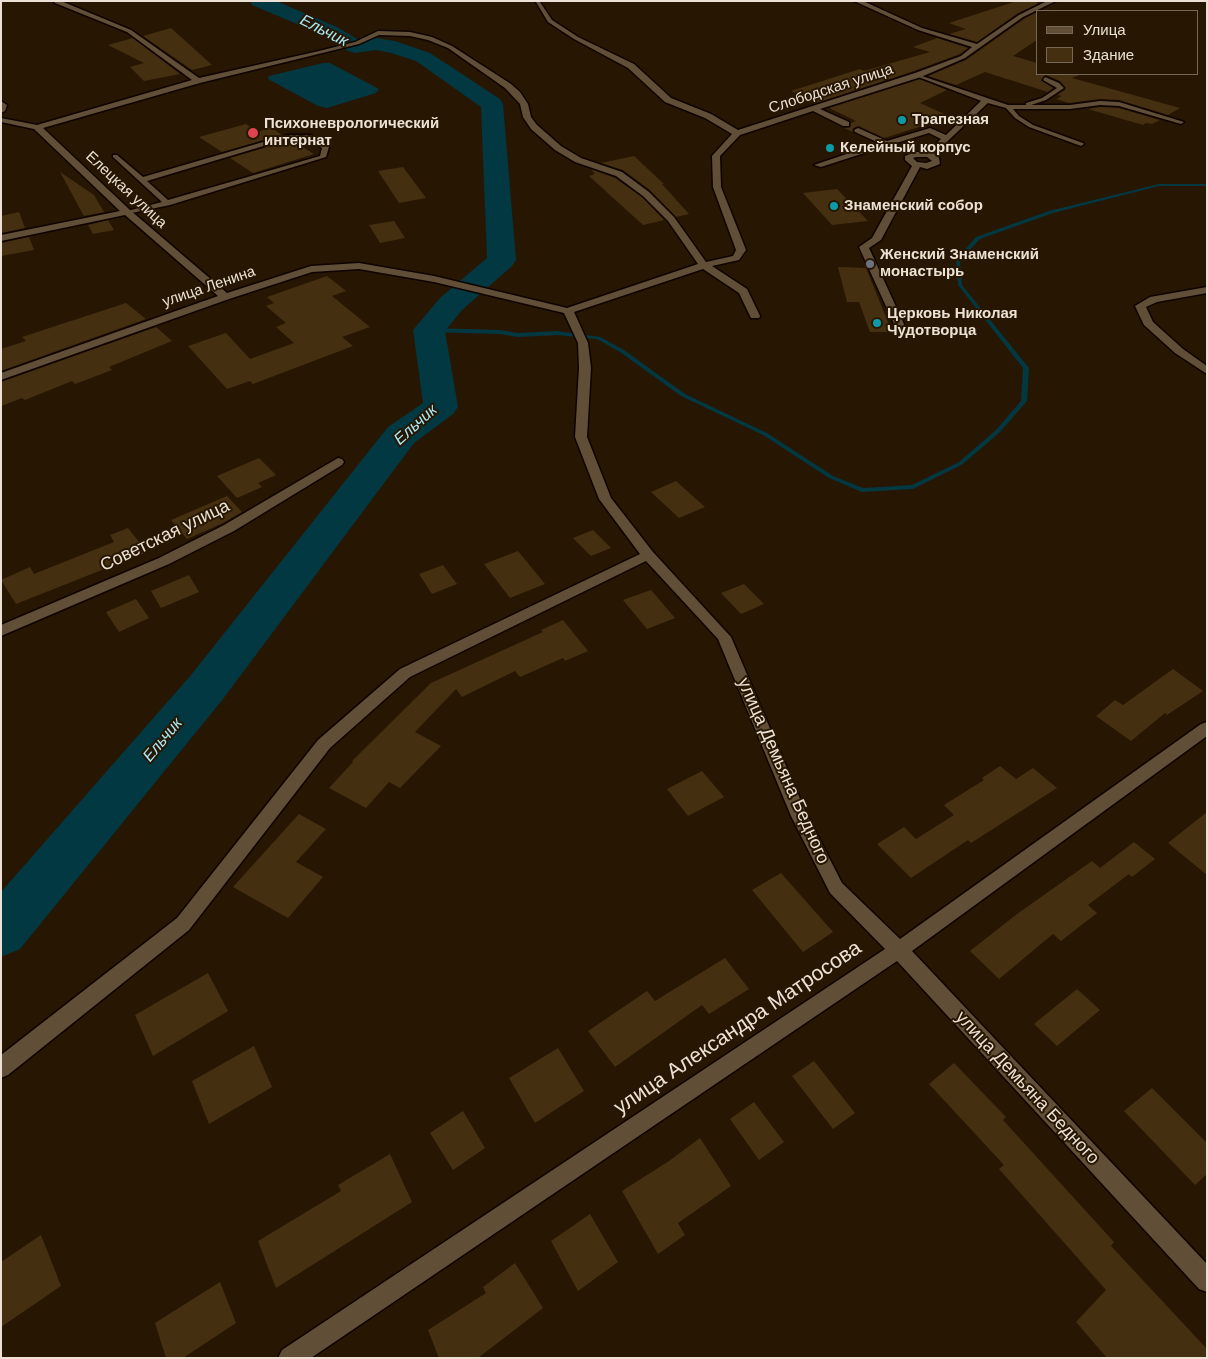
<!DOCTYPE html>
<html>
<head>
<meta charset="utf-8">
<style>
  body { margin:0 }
  #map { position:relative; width:1208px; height:1359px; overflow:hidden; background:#271702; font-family:Arial,sans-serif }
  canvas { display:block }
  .frame { position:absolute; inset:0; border:2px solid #ece1d4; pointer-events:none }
  .legend { position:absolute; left:1036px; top:10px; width:162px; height:65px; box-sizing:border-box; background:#271702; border:1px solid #766856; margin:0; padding:6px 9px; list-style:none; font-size:15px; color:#ece1d4 }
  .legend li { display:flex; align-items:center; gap:10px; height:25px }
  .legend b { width:25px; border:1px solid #766856 }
</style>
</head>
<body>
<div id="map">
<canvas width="1208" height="1359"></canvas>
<div class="frame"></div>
<ul class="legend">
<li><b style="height:6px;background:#604e36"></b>Улица</li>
<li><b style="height:14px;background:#452f11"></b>Здание</li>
</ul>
</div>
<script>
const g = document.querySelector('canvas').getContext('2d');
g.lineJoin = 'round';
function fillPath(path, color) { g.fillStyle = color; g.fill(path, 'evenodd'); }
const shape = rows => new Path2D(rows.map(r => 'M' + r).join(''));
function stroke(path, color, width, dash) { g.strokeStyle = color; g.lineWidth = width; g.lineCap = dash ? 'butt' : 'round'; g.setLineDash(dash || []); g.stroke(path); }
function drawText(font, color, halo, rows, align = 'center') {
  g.font = font + ' Arial,sans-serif'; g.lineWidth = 4; g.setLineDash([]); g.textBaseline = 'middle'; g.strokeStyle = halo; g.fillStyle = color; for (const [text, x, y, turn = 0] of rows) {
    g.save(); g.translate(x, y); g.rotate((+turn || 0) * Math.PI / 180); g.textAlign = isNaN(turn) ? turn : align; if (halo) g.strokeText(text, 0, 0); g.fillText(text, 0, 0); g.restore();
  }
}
const water = shape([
  [323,63,330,63,379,89,376,93,327,108,318,106,268,79,269,76]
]);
const stream = shape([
  [1159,184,1207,184,1207,186,1159,186,1053,213,980,239,960,261,962,285,1029,368,1027,401,1000,432,963,464,913,489,862,492,829,478,763,435,681,396,620,352,597,339,557,335,518,337,500,334,429,332,426,330,429,328,500,330,518,333,557,331,600,337,624,350,685,394,767,433,833,476,863,488,912,485,959,462,996,430,1021,401,1023,368,958,285,956,260,976,237,1049,211,1159,184]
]);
const river = shape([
  [250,1,276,1,337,27,359,40,376,38,395,41,430,53,500,99,503,104,516,260,512,266,462,310,445,331,458,407,453,414,414,443,223,699,20,949,1,957,1,892,191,675,388,427,423,403,413,330,440,298,487,258,481,107,416,61,391,53,376,50,355,53,348,51,323,35,252,5,250,1]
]);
const building = shape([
  [1017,1,1037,1,1037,4,1018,13,977,42,949,34,966,29,949,23],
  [1037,12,1037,40,1013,56,1037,63,1037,74,1076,74,1079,75,1072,78,1180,108,1168,115,1119,100,1100,99,1069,103,1056,99,1062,96,1057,95,1065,90,1065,87,1060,81,1046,75,1041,80,1053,88,1048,92,985,72,956,85,928,76,966,60,1024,19],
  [171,28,212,65,192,70,143,36],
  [133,38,180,74,144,81,130,67,144,63,108,45],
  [937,38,968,48,960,54,914,71,817,103,791,91,860,69,864,71,930,52,913,47],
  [920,79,947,90,920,103,951,117,884,138,859,126,853,128,853,132,844,128,850,127,851,123,856,121,829,108],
  [1100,107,1119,108,1160,120,1152,124,1146,123,1143,125,1088,109],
  [246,124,258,132,270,127,282,135,222,152,199,137],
  [287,141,292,141,314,154,253,173,230,158],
  [634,156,664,184,662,184,689,214,676,217,650,190,623,170,601,163],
  [403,167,426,198,399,203,378,171],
  [591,169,615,178,642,197,664,220,643,225,589,176,595,174],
  [60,172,94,195,104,212,84,216],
  [837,189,868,221,832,225,803,193],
  [19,212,25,228,1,233,1,216],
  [108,220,114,230,93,234,88,225],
  [394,221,405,238,380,243,369,225],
  [29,237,34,250,1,256,1,243],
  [838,267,866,268,892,332,870,332,859,302,847,302],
  [327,276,346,291,332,296,370,327,342,337,353,346,253,384,250,381,227,389,188,346,226,333,250,359,294,343,276,327,286,323,266,306,274,303,267,297],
  [126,303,146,319,1,371,1,349,26,341,22,337],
  [156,327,172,341,109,367,112,370,75,384,72,381,25,400,22,398,1,406,1,382],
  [259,458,276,475,258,483,262,487,237,498,217,476],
  [676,481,705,507,679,518,651,492],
  [227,496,242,512,223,523,187,539,171,520],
  [128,528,147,552,16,604,1,580,30,567,34,574,114,542,110,535],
  [593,530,611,548,591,556,573,538],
  [518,551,545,584,510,598,484,564],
  [443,565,457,584,432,594,419,574],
  [189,575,199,592,161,608,151,591],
  [744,584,764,604,741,614,721,593],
  [651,590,675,618,647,629,623,600],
  [136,599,149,618,119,632,106,612],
  [563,620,588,651,565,661,563,658,520,677,515,671,462,697,456,689,415,732,441,746,400,788,389,782,366,808,329,788,353,762,352,761,431,683,543,632,541,630],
  [1173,669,1203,691,1167,715,1165,713,1131,741,1096,716,1115,700,1123,705],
  [1000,766,1016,779,1033,768,1057,788,971,843,968,840,911,878,877,844,904,827,916,839,954,815,944,805,984,780,982,778],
  [702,771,724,797,688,816,667,789],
  [1207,812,1207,875,1168,843],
  [299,814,326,829,296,862,323,877,288,918,233,887],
  [1134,842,1155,859,1132,877,1129,874,1088,905,1097,913,1061,941,1053,934,999,979,970,951,1017,914,1092,861,1100,868],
  [781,873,833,932,803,952,752,890],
  [725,958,749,989,709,1014,702,1005,615,1067,588,1031,647,991,655,1001],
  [208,973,228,1011,153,1056,135,1015],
  [1077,989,1100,1010,1057,1046,1034,1024],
  [254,1046,272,1087,209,1124,192,1081],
  [558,1048,584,1091,535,1123,509,1078],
  [814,1061,855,1113,833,1129,792,1076],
  [954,1063,1006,1117,1003,1120,1114,1242,1111,1246,1207,1349,1207,1358,1107,1358,1076,1322,1106,1290,999,1169,1004,1165,929,1084],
  [1152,1088,1207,1143,1207,1174,1195,1185,1124,1111],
  [754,1102,784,1142,759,1160,730,1119],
  [463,1111,485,1148,453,1170,430,1133],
  [700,1138,731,1186,678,1223,685,1235,658,1254,622,1191,669,1161],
  [390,1154,412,1202,276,1288,258,1241,341,1191,338,1185],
  [590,1214,618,1262,578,1291,551,1241],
  [41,1235,61,1286,1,1327,1,1262],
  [515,1263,543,1308,478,1358,439,1358,428,1330,486,1293,483,1287],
  [220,1282,236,1323,183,1358,166,1358,155,1323]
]);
const lane = shape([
  [916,74,1008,105,1026,105,1026,103,1042,98,1057,88,1043,80,1045,77,1059,83,1064,88,1046,100,1031,105,1070,105,1100,101,1119,102,1184,122,1181,124,1119,106,1100,105,1070,109,1013,109,1019,116,1033,125,1083,143,1084,144,1081,146,1029,127,1015,118,1006,108,984,102,916,76,916,74],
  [287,135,311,135,329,147,326,157,170,205,127,214,123,212,162,202,113,157,113,155,117,155,143,177,287,135],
  [308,138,322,148,320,156,168,200,147,181,287,139,308,138]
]);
const street = shape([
  [54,1,61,1,131,30,199,78,319,51,355,42,378,31,410,32,432,37,452,46,511,84,520,92,528,104,531,117,537,125,561,146,581,158,622,172,649,192,674,217,706,262,733,256,736,250,713,187,712,156,732,134,705,118,665,102,628,68,574,39,548,22,536,2,540,2,552,20,578,37,634,64,671,98,711,114,738,130,915,73,961,56,972,47,918,30,854,1,863,1,922,28,977,44,1019,15,1047,1,1056,1,1023,17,965,58,921,77,820,109,849,122,849,126,843,126,813,111,740,135,720,156,721,187,746,250,739,260,712,266,747,289,760,316,759,318,751,318,739,293,703,269,574,312,588,343,591,368,587,437,611,498,653,552,731,637,807,815,842,883,900,939,1201,724,1207,722,1207,736,912,951,1207,1264,1207,1292,1199,1289,897,961,311,1358,278,1358,282,1350,885,949,830,893,791,816,718,639,646,561,410,677,330,748,189,930,8,1075,1,1078,1,1055,177,918,318,740,400,669,640,554,599,499,575,437,579,368,578,343,564,313,434,282,359,269,312,272,229,299,1,380,1,373,218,296,125,215,1,241,1,235,120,211,34,129,1,122,1,118,37,125,192,80,127,32,55,3,54,1],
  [379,35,410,36,428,40,448,48,505,88,520,104,523,117,531,129,555,150,575,162,616,176,643,196,668,221,698,264,567,308,434,276,359,263,311,266,227,293,130,210,43,128,200,83,359,44,379,35],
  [983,99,990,101,934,154,939,158,940,164,927,169,920,167,881,240,869,248,909,335,908,337,900,337,859,247,872,238,912,166,905,160,905,156,915,152,927,152,941,139,929,133,893,144,893,147,886,146,821,167,814,165,879,143,855,132,854,130,858,128,887,141,930,128,946,135,983,99],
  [916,157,927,157,932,161,926,163,917,162,913,158,916,157],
  [1,101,7,105,5,111,1,113,1,101],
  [1207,287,1207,293,1157,302,1146,307,1153,322,1183,349,1207,366,1207,374,1175,353,1144,325,1135,306,1150,297,1207,287],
  [338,458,342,459,344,462,342,465,234,531,169,564,1,636,1,625,159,558,224,525,338,458]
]);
const markers = [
  [902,120,5,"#0f9aa8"],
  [253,133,6,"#e0444e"],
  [830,148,5,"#0f9aa8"],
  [834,206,5,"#0f9aa8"],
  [870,264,5,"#6b7280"],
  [877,323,5,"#0f9aa8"]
];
const farStreetnames = [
  ["Слободская улица",831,89,-18],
  ["Елецкая улица",126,190,43],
  ["улица Ленина",209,287,-19]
];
const farPoinames = [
  ["Трапезная",912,120],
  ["Психоневрологический",264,124],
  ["интернат",264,141],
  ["Келейный корпус",840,148],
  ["Знаменский собор",844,206],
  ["Женский Знаменский",880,255],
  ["монастырь",880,272],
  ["Церковь Николая",887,314],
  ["Чудотворца",887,331]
];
const farWaternames = [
  ["Ельчик",324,31,27],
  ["Ельчик",416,425,-42],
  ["Ельчик",163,740,-50]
];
const streetNames = [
  ["Советская улица",165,536,-26],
  ["улица Демьяна Бедного",783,771,66],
  ["улица Демьяна Бедного",1027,1088,47]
];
const nearStreetnames = [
  ["улица Александра Матросова",738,1028,-34]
];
fillPath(water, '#023842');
fillPath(stream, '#023842');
fillPath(river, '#023842');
fillPath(building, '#452f11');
stroke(lane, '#0f0300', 3);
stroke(street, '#0f0300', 3);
fillPath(lane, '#604e36');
fillPath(street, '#604e36');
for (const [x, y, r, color] of markers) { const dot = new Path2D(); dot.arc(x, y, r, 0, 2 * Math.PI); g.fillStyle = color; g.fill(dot); stroke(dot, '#271702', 2); }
drawText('15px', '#ece1d4', '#271702', farStreetnames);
drawText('bold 15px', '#ece1d4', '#271702', farPoinames, 'left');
drawText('italic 16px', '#a9e8f8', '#271702', farWaternames);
drawText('18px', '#ece1d4', '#271702', streetNames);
drawText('21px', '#ece1d4', '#271702', nearStreetnames);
</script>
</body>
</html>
